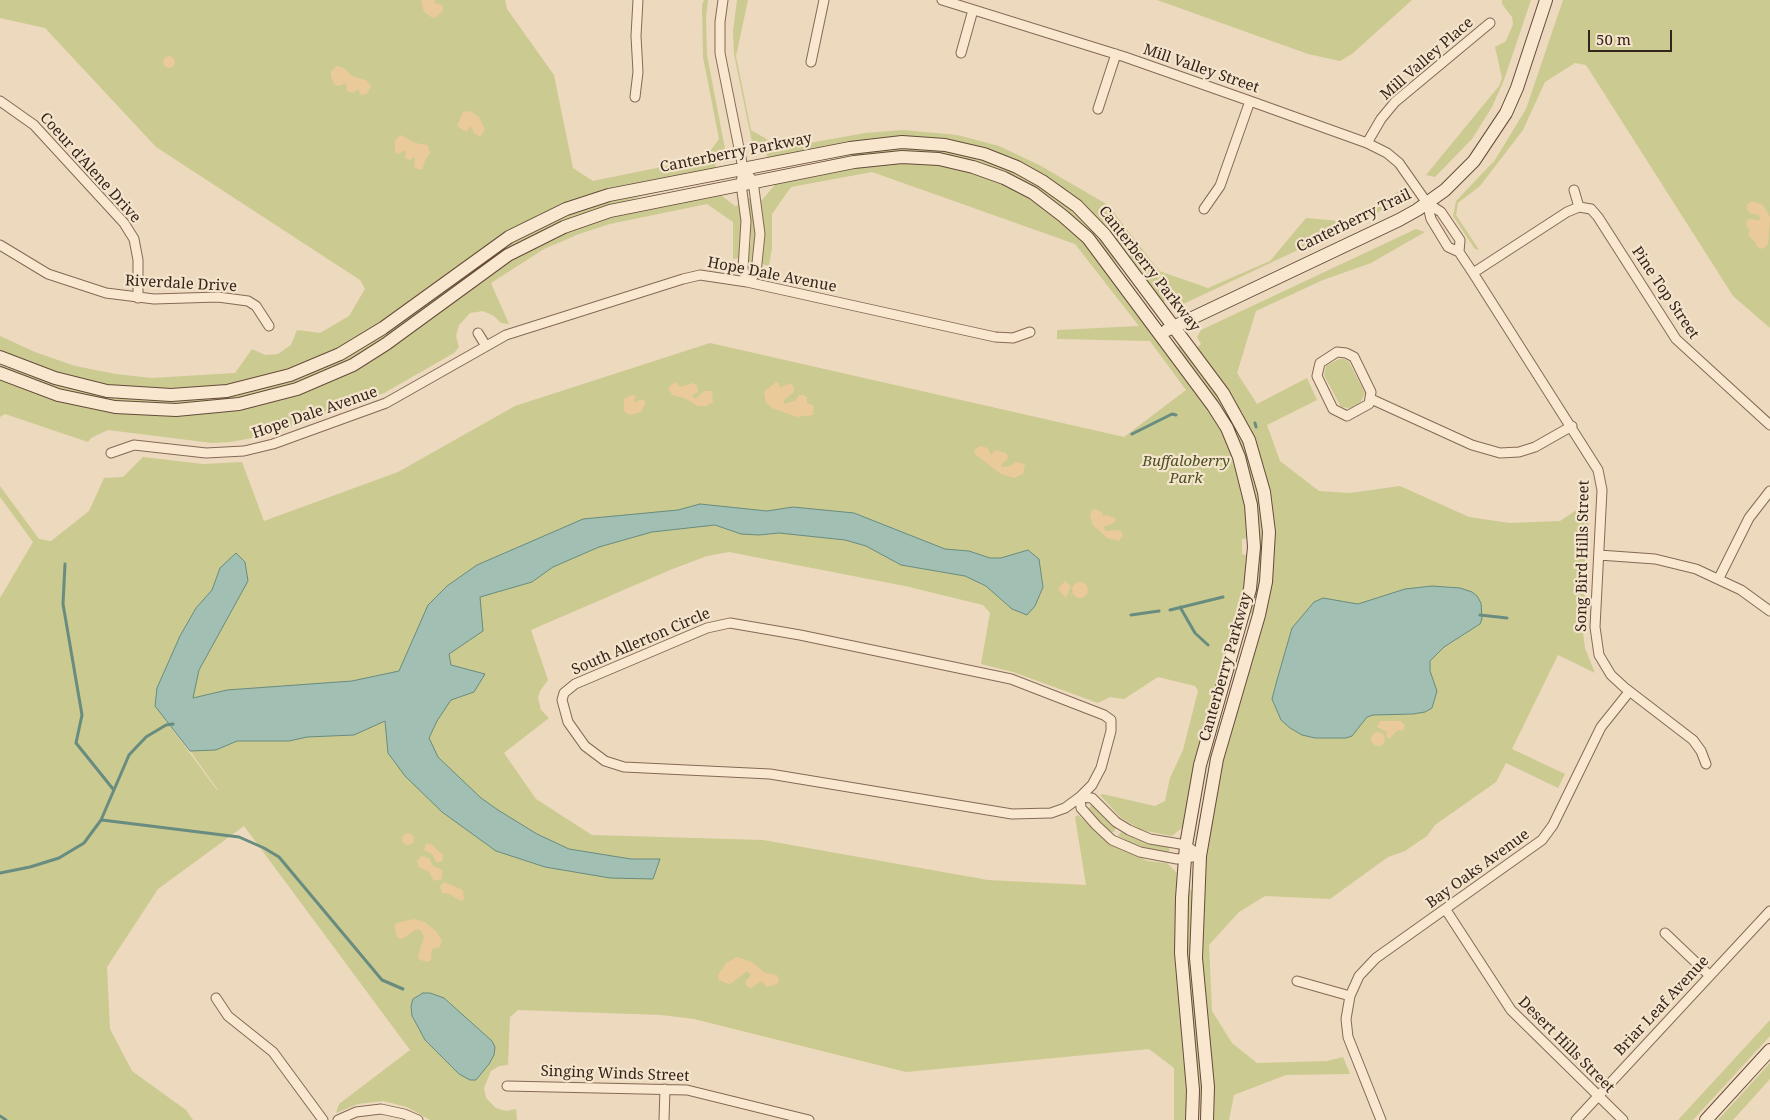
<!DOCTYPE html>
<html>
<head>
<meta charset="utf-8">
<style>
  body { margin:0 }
  #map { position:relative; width:1770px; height:1120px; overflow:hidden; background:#edd9bd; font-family:"Noto Serif",serif }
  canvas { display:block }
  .scale { position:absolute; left:1588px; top:30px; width:84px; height:22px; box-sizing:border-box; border:2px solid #34241b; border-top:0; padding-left:6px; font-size:15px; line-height:18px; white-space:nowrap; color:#34241b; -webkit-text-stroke:4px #f5e4cc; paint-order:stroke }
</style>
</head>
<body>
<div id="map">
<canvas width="1770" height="1120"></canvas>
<div class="scale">50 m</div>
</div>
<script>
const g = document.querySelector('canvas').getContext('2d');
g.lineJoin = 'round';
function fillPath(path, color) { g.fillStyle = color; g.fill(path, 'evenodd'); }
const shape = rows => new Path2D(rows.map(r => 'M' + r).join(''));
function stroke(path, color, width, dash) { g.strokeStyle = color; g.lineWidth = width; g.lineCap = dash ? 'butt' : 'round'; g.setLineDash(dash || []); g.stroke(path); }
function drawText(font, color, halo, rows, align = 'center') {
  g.font = font + ' "Noto Serif",serif'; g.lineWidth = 4.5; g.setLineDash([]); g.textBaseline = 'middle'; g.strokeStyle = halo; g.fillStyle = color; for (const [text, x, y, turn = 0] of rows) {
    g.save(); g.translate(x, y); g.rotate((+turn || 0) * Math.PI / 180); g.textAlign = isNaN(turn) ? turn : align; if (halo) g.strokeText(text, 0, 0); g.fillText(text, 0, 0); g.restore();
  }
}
const green = shape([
  [0,0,505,0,507,9,554,75,573,168,593,181,705,158,719,139,703,57,702,5,704,0,708,0,706,18,707,55,726,154,715,162,716,169,584,198,403,307,348,344,289,370,223,386,147,390,98,384,60,375,0,351,0,336,35,352,75,366,116,374,152,378,235,373,252,349,265,355,278,354,291,345,297,330,320,333,349,316,365,289,360,280,156,147,45,28,0,18],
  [737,0,748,0,736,56,751,130,782,148,865,133,903,130,957,135,999,146,1041,166,1108,205,1159,271,1208,288,1270,261,1306,218,1353,222,1402,189,1402,201,1179,306,1167,300,1162,303,1084,208,959,143,768,159,766,152,762,153,753,147,734,54,733,31],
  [1157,0,1412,0,1352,54,1340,61,1308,54],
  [1502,0,1531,0,1504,80,1492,107,1472,139,1435,177,1426,175,1499,86,1502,78,1495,47,1506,41,1513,24,1512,17,1502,4],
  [1563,0,1770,0,1770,328,1733,296,1586,65,1575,63,1545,82,1523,130,1480,186,1458,203,1456,215,1479,250,1475,249,1453,216,1456,201,1495,160,1526,109],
  [914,146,970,155,1012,170,1062,200,1092,227,1154,311,1123,270,1077,221,951,157,784,171,868,150],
  [882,163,929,163,988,176,1035,199,1081,239,1209,408,1227,441,1242,483,1249,538,1242,539,1242,554,1249,556,1247,574,1183,827,1172,836,1141,830,1120,817,1100,795,1102,794,1155,806,1165,801,1170,778,1183,750,1198,691,1195,686,1158,677,1124,699,1110,697,1098,703,1013,672,981,664,990,613,983,605,905,586,729,552,707,556,670,570,531,630,548,680,540,691,538,698,541,710,549,718,504,753,536,799,592,835,763,840,988,880,1086,885,1075,817,1078,815,1105,840,1119,849,1148,861,1167,863,1179,875,1188,1093,1188,1120,1174,1120,1174,1068,1149,1049,906,1072,694,1019,661,1015,518,1010,510,1017,508,1065,499,1066,491,1071,484,1088,486,1098,496,1108,506,1111,516,1109,517,1120,430,1120,407,1107,383,1101,358,1104,336,1113,339,1104,410,1050,244,826,158,889,107,967,110,1029,132,1071,186,1110,193,1120,0,1120,0,598,33,542,0,497,0,486,39,539,51,541,89,511,104,478,123,477,143,457,203,464,242,462,264,521,398,472,515,406,710,343,1124,437,1186,390,1150,341,1057,339,1057,330,1139,326,1075,244,872,172,791,187,772,214,772,248,769,266,762,264,764,228,761,201,774,186,774,183],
  [164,718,190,751,218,790,217,790],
  [682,187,642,196,559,223,541,231,521,242,399,330,344,364,276,391,212,404,129,404,65,392,0,369,0,365,62,385,147,399,308,373,495,251,552,220,609,200],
  [721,192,722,196,735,206,739,205,742,222,740,258,733,259,733,222,707,204,610,224,579,234,544,249,491,283,509,324,501,323,494,316,483,311,470,313,459,325,456,336,459,347,454,353,384,393,268,435,231,442,212,443,108,430,91,438,88,442,5,414,0,417,0,378,155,415,317,386,535,245,606,217],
  [748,198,752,198,756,230,753,263,751,264,748,261,751,241],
  [1416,229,1425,232,1371,263,1323,280,1256,311,1237,373,1257,404,1307,378,1317,400,1267,425,1280,461,1319,491,1350,493,1400,486,1469,517,1510,523,1560,521,1590,501,1583,632,1585,648,1595,673,1558,655,1512,749,1565,774,1558,788,1506,763,1496,782,1435,825,1427,836,1405,851,1388,857,1330,899,1265,896,1239,912,1209,945,1212,1011,1232,1043,1257,1063,1327,1061,1343,1057,1350,1074,1286,1075,1234,1095,1229,1120,1212,1120,1201,965,1204,866,1215,787,1260,627,1266,477,1195,349,1201,344,1197,337,1201,330],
  [1180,345,1220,398,1241,434,1258,482,1265,553,1254,613,1251,614,1249,612,1248,469,1177,348],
  [1339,359,1344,359,1349,362,1365,393,1361,402,1350,408,1341,407,1324,375,1326,366],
  [1091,805,1094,805,1116,828,1114,832,1111,832,1093,816,1088,810],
  [1121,832,1145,842,1168,847,1170,850,1167,853,1137,846,1118,836],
  [1189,889,1193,892,1203,1120,1200,1120,1185,929],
  [1770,1020,1770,1036,1693,1120,1678,1120],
  [1770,1063,1770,1079,1733,1120,1718,1120]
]);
const sand = shape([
  [421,0,436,0,434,3,442,5,443,11,435,18,431,17,424,12],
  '163 62a6 6 0 1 1 12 0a6 6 0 1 1-12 0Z',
  [337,66,344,68,352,76,366,80,371,86,367,94,361,95,358,89,353,93,347,91,346,83,339,86,335,85,331,77,331,72],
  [470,111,479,117,483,125,485,130,480,137,474,133,471,126,466,132,457,126,463,112],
  [401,135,415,143,428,145,430,154,426,158,422,170,414,168,415,157,410,160,405,158,406,150,399,154,395,152,395,140],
  [1752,201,1763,205,1770,217,1768,245,1762,249,1757,247,1755,242,1748,235,1750,230,1746,225,1748,219,1760,220,1759,215,1752,214,1747,210,1747,205],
  [675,382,681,387,692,383,697,385,698,392,692,396,695,399,704,391,712,391,713,402,706,406,698,406,684,398,672,395,668,388],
  [776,382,779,383,780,387,791,383,794,388,794,392,784,400,784,404,795,401,799,395,804,395,807,398,807,403,814,406,813,415,797,417,772,408,766,403,764,392],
  [632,395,636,396,634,403,642,399,646,402,641,412,629,415,624,411,624,399],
  [980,446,988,448,991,455,995,450,1006,453,1008,458,1001,465,1002,467,1010,466,1016,462,1025,464,1023,474,1014,478,1001,474,976,455,974,450],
  [1095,509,1103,513,1102,516,1107,515,1116,519,1114,523,1103,527,1106,531,1120,530,1123,535,1119,541,1107,538,1093,525,1090,516,1092,510],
  [1065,581,1071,586,1066,598,1058,589],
  '1072 590a8 8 0 1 1 16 0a8 8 0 1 1-16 0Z',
  [1380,721,1401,721,1405,726,1403,731,1398,730,1389,739,1386,736,1387,732,1377,727],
  '1371 739a7 7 0 1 1 14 0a7 7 0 1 1-14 0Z',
  '402 839a6 6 0 1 1 12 0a6 6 0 1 1-12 0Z',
  [426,844,431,844,443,855,442,862,436,862,432,854,424,850],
  [421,856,429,858,433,866,442,870,442,879,434,881,429,872,419,867,417,861],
  [444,882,463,890,464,899,461,901,449,894,442,893,440,886],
  [414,919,425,922,437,932,442,941,439,947,432,949,431,960,428,962,420,960,418,956,424,937,421,931,417,929,402,939,397,937,394,926,396,923],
  [737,957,752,962,765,973,777,975,779,980,777,984,767,987,762,981,751,988,748,987,745,982,751,975,747,971,732,983,728,984,719,980,718,975,726,963]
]);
const water = shape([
  [700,504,767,511,793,507,854,513,945,549,969,551,990,558,1001,558,1028,550,1039,559,1043,587,1035,606,1027,615,1012,609,986,586,965,576,901,565,866,546,845,540,779,533,759,535,741,534,715,525,652,532,599,547,553,567,532,582,480,597,483,631,449,654,451,665,485,674,474,692,451,700,437,721,429,738,438,757,481,798,498,810,537,834,569,849,631,859,660,859,653,879,610,878,545,867,496,851,442,812,405,776,388,753,385,721,354,735,307,737,289,741,237,741,216,750,190,751,155,706,157,688,180,636,196,608,212,590,220,568,236,553,245,562,248,581,199,670,193,698,227,690,352,681,399,671,428,605,447,586,477,565,583,519,678,510,700,504],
  [1432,586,1460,588,1472,592,1477,596,1481,603,1482,619,1480,624,1444,647,1430,661,1430,671,1437,691,1432,708,1425,712,1413,714,1373,715,1367,717,1352,736,1346,738,1315,738,1302,735,1290,728,1281,720,1272,699,1277,680,1292,628,1314,602,1323,598,1358,604,1405,589,1432,586],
  [423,993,430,993,444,998,492,1041,495,1047,494,1055,489,1064,476,1080,470,1080,459,1074,425,1040,417,1025,412,1016,411,1006,413,999,423,993]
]);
const stream = shape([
  [1255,423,1256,427],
  [1132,434,1172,414,1176,415],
  [65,564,63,604,82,715,76,743,113,789],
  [1180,607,1195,633,1208,645],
  [1170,610,1223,597],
  [1131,615,1159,611],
  [1480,615,1507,618],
  [102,820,239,837,264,848,279,857,382,980,403,989],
  [0,873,30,867,59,858,84,843,101,820,129,755,146,737,166,725,173,724],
  [0,1116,6,1120]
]);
const street = shape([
  [723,0,720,22,720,53,743,168,741,184,746,221,743,269,747,282],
  [942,0,1125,57,1250,101,1367,143,1387,153,1399,163,1427,203,1431,219,1448,247,1459,252,1473,273,1598,470,1602,490,1595,627,1599,655,1611,675,1624,687,1693,740,1701,751,1706,764],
  [961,53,973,10],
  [811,62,824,0],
  [635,97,638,72,636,36,638,0],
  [0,101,34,125,124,223,134,239,138,260,138,298],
  [1098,109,1116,54],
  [1367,143,1381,119,1395,102,1490,23],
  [743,168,753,181,760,234,756,273,747,282],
  [1574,190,1579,207,1591,209,1598,217,1676,339,1770,425],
  [1427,203,1441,212,1460,240,1459,252],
  [1204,209,1220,186,1250,101],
  [0,245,48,274,106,293,154,299,218,297,248,301,256,306,269,326],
  [1473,273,1567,212,1579,207],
  [478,333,486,346],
  [1337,352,1346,353,1354,357,1371,392,1369,404,1347,416,1333,409,1317,376,1320,363,1337,352],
  [1371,399,1472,445,1500,453,1519,452,1535,447,1572,426],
  [111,453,134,445,206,453,244,451,273,444,386,403,506,335,683,279,700,275,747,282,995,337,1013,338,1030,332],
  [1599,555,1655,559,1696,569,1741,590,1770,611],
  [1719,578,1749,518,1770,491],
  [1200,856,1186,845,1150,839,1129,830,1116,822,1092,798,1080,797,1065,808,1051,813,1012,814,770,774,624,767,605,761,585,746,568,722,562,700,564,693,575,684,707,628,730,623,800,635,1011,679,1104,715,1111,720,1111,731,1101,768,1092,785,1080,797,1081,808,1096,825,1112,840,1140,852,1177,859,1200,856],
  [1446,910,1511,1010,1623,1120],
  [1665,933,1709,975],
  [1297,981,1350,996,1346,1019,1348,1037,1381,1120],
  [1350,996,1359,976,1376,958,1542,840,1553,825,1601,727,1629,692],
  [216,998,228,1016,273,1052,323,1120],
  [507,1086,687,1090,809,1120],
  [338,1120,356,1112,381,1109,404,1114,418,1120],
  [664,1120,665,1089],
  [1576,1120,1770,911]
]);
const secondary = shape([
  [1167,330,1399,220,1417,210,1445,190,1474,161,1506,113,1517,88,1546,0],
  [0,357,55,378,107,391,171,395,227,391,290,375,340,354,383,328,509,237,566,209,609,195,850,148,902,142,945,145,984,154,1017,167,1042,181,1077,206,1105,235,1223,393,1249,440,1264,492,1269,532,1266,582,1259,615,1217,759,1200,856,1196,958,1208,1087,1207,1120],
  [0,373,58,395,115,407,176,410,239,404,297,389,353,365,386,344,508,255,564,227,610,211,854,162,902,157,939,159,973,167,1004,178,1033,193,1063,216,1088,238,1213,406,1227,428,1239,457,1251,505,1254,547,1250,589,1200,765,1186,845,1182,898,1181,953,1193,1090,1192,1120],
  [1706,1120,1770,1050]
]);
const streetNames = [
  ["Mill Valley Place",1427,59,-41],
  ["Mill Valley Street",1201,69,19],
  ["Canterberry Parkway",736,153,-11],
  ["Coeur d'Alene Drive",90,168,48],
  ["Canterberry Trail",1354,221,-26],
  ["Canterberry Parkway",1149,269,52],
  ["Hope Dale Avenue",772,275,11],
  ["Riverdale Drive",181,284,3],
  ["Pine Top Street",1665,293,56],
  ["Hope Dale Avenue",315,413,-19],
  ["Song Bird Hills Street",1583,556,-89],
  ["South Allerton Circle",641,642,-23],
  ["Canterberry Parkway",1226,667,-74],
  ["Bay Oaks Avenue",1478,869,-36],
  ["Briar Leaf Avenue",1662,1006,-47],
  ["Desert Hills Street",1566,1045,45],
  ["Singing Winds Street",615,1074,2]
];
const parkNames = [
  ["Buffaloberry",1186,462],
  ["Park",1186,479]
];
fillPath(green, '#cbca91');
fillPath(sand, '#eaca99');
fillPath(water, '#a1bfb2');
stroke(water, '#688c7f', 1);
stroke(stream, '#688c7f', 3);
stroke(street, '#856956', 11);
stroke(secondary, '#664b3a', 14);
stroke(street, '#f9e7d0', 9);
stroke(secondary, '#f9e7d0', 12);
drawText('15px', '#34241b', '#f5e4cc', streetNames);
drawText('italic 15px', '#4b5122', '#f5e4cc', parkNames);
</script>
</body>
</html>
